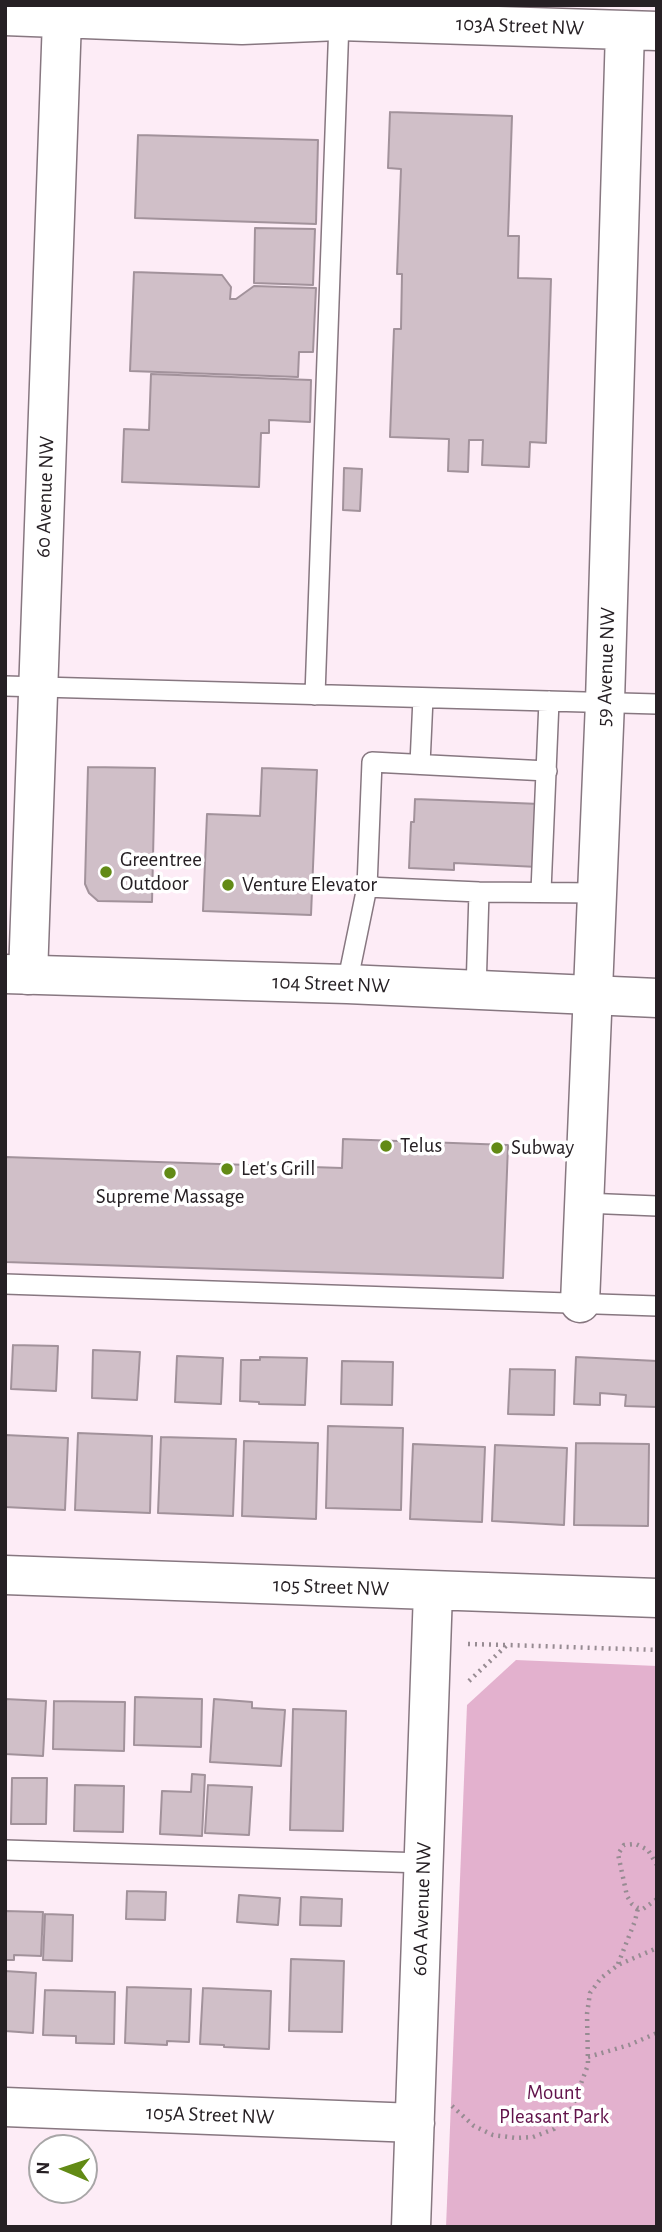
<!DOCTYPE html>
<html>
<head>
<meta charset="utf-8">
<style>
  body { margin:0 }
  #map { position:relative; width:662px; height:2232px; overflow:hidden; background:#fdecf6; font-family:"Alegreya Sans",sans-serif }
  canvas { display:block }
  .frame { position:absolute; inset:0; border:7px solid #262024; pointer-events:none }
  .north { position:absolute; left:28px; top:2134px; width:70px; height:70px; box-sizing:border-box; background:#fff; border:2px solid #a8a6a7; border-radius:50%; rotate:272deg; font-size:19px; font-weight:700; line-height:28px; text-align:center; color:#262024 }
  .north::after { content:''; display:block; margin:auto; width:24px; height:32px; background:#628a15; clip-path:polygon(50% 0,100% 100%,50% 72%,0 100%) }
</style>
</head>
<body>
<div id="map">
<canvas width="662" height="2232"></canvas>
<div class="frame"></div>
<div class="north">N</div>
</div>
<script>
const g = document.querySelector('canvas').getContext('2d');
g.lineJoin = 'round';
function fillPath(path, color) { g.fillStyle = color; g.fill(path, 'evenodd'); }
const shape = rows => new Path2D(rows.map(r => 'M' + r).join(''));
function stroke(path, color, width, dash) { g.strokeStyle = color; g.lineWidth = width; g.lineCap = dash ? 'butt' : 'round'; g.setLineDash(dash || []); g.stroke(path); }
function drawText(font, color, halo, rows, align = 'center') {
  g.font = font + ' "Alegreya Sans",sans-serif'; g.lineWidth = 7; g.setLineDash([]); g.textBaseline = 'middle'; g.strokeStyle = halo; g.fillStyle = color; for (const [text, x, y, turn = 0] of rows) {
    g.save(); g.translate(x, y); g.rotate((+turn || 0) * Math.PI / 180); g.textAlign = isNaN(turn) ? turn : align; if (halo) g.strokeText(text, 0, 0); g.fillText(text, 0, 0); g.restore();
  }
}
const green = shape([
  [516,1660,657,1666,657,2227,446,2227,467,1705]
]);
const building = shape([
  [390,112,512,116,508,236,519,236,518,278,551,279,546,443,530,442,529,467,482,465,483,440,469,440,468,472,448,471,449,439,390,437,394,329,401,329,402,274,397,274,401,169,388,168,390,112],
  [138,135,318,140,316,224,135,218,138,135],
  [255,228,315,229,313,285,254,283,255,228],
  [134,272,222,275,231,287,230,299,236,299,254,286,316,288,313,352,299,352,298,377,130,371,134,272],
  [151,374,311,380,310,422,269,420,269,433,261,433,259,487,122,482,124,429,149,430,151,374],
  [344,468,362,469,360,511,343,510,344,468],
  [88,767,155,768,152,902,98,901,89,893,85,884,88,767],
  [262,768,317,770,311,915,203,911,207,814,260,816,262,768],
  [415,799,540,804,538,867,454,863,454,870,409,868,411,822,414,822,415,799],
  [343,1139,508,1145,503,1278,5,1262,5,1157,342,1168,343,1139],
  [13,1345,58,1346,56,1391,11,1389,13,1345],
  [93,1350,140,1352,137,1400,92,1398,93,1350],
  [177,1356,223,1358,221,1404,175,1402,177,1356],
  [260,1357,307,1358,305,1405,259,1404,259,1402,240,1401,241,1360,260,1360,260,1357],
  [576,1357,657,1361,657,1407,625,1406,626,1395,600,1393,600,1405,574,1404,576,1357],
  [342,1361,393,1362,392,1405,341,1404,342,1361],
  [510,1369,555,1370,554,1415,508,1414,510,1369],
  [328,1426,403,1428,401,1510,326,1508,328,1426],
  [78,1433,152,1436,150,1513,75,1510,78,1433],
  [5,1435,68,1438,65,1510,5,1507,5,1435],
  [161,1437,236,1439,233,1516,158,1513,161,1437],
  [244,1441,318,1443,316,1519,242,1516,244,1441],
  [576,1443,649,1444,648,1526,574,1525,576,1443],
  [413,1444,485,1447,482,1522,410,1519,413,1444],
  [495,1445,567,1448,564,1525,492,1521,495,1445],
  [135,1697,202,1699,201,1747,134,1745,135,1697],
  [5,1699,46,1701,43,1756,5,1754,5,1699],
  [214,1699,252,1702,252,1708,285,1710,281,1766,210,1762,214,1699],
  [54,1701,125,1702,124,1751,53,1749,54,1701],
  [293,1709,346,1711,343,1831,290,1830,293,1709],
  [192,1774,205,1775,202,1836,160,1834,162,1791,191,1792,192,1774],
  [12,1778,47,1778,46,1824,11,1824,12,1778],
  [75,1785,124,1786,123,1832,74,1831,75,1785],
  [208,1785,252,1787,249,1835,205,1833,208,1785],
  [127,1891,166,1892,165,1920,126,1919,127,1891],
  [239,1895,280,1898,278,1925,237,1922,239,1895],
  [301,1897,342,1899,341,1926,300,1925,301,1897],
  [5,1911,43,1912,41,1956,14,1955,14,1960,5,1960,5,1911],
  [45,1914,73,1915,72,1961,43,1960,45,1914],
  [291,1959,344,1961,342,2032,289,2031,291,1959],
  [5,1971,36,1973,33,2033,5,2031,5,1971],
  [127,1987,191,1989,189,2042,167,2041,167,2045,125,2043,127,1987],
  [203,1988,271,1991,269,2049,224,2047,224,2045,200,2044,203,1988],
  [45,1990,115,1992,114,2044,76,2043,76,2036,43,2035,45,1990]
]);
const path = shape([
  [468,1644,507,1645],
  [469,1681,507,1645,657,1650],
  [657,1865,648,1850,636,1844,624,1845,618,1854,627,1896,632,1904,638,1908,643,1909,657,1899],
  [618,1964,635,1921,638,1908],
  [588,2057,629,2045,657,2033],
  [452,2106,474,2126,493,2135,516,2138,533,2137,554,2129,571,2110,588,2065,587,2014,590,1993,601,1978,618,1965,657,1948]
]);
const service = shape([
  [5,686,657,704],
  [315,695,339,21],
  [420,764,423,698],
  [367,887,479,892,597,893],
  [541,891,549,701],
  [347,984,367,887,372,762,547,771],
  [476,991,479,892],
  [584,1203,657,1206],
  [5,1284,657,1306],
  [5,1850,424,1863]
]);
const minor = shape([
  [5,16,242,25,339,21,657,31],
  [28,975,62,19],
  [580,1303,605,702,625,30],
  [5,1575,657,1598],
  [5,2107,415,2123],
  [411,2227,433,1591]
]);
const secondary = shape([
  [5,974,347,984,657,998]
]);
const markers = [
  [106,872,7,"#628a15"],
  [228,885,7,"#628a15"],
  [386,1146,7,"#628a15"],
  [497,1148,7,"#628a15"],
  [227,1169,7,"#628a15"],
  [170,1173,7,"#628a15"]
];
const streetNames = [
  ["103A Street NW",520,26,2],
  ["60 Avenue NW",45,497,-88],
  ["59 Avenue NW",606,667,-88],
  ["104 Street NW",331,984,2],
  ["105 Street NW",331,1587,2],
  ["60A Avenue NW",422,1909,-88],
  ["105A Street NW",210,2115,2]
];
const poiNames = [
  ["Greentree",120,860],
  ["Outdoor",120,884],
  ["Venture Elevator",242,885],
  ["Telus",400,1146],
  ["Subway",511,1148],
  ["Let's Grill",241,1169],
  ["Supreme Massage",170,1197,"center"]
];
const parkNames = [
  ["Mount",554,2093],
  ["Pleasant Park",554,2117]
];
fillPath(green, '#e3b1ce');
fillPath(building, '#d0bfc8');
stroke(building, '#a2929b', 2);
stroke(service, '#877780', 22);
stroke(minor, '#877780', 41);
stroke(secondary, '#877780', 41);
stroke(path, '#978b92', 4.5, [2, 5]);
stroke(service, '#fff', 19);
stroke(minor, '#fff', 38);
stroke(secondary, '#fff', 38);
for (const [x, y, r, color] of markers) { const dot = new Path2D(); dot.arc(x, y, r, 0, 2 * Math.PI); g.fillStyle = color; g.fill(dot); stroke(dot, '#fff', 2.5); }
drawText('21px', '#262024', '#fff', streetNames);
drawText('21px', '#262024', '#fff', poiNames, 'left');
drawText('21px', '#62134b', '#fff', parkNames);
</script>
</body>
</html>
